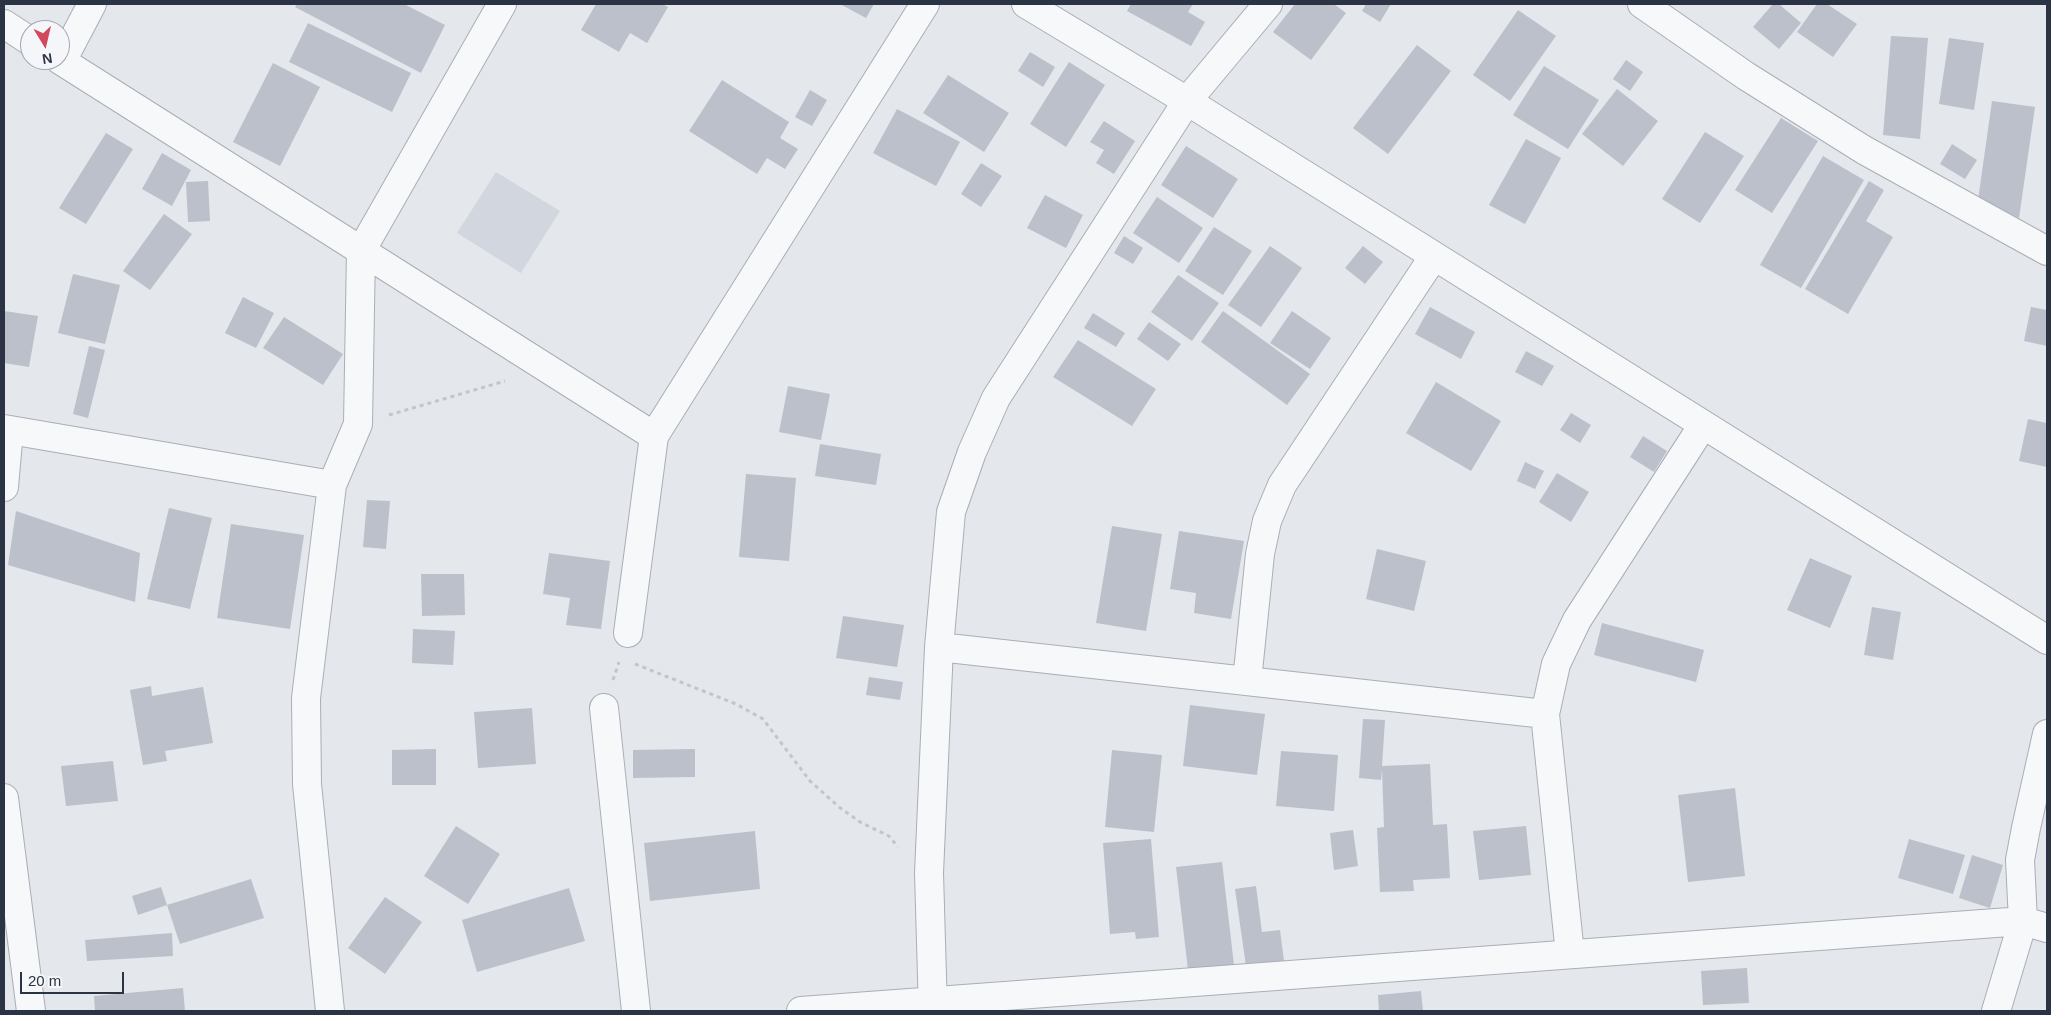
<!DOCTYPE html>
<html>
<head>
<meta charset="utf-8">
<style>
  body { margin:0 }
  #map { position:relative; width:2051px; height:1015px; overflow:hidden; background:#e4e7ec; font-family:Arial,sans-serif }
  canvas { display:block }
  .frame { position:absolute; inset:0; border:5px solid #2b3445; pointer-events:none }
  .north { position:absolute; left:20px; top:20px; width:50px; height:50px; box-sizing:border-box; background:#f4f6f9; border:1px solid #a4a8b1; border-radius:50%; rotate:171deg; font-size:14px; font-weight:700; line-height:20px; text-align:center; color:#2b3445 }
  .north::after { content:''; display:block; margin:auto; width:18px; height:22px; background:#d1495b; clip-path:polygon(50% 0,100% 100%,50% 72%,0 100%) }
  .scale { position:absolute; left:20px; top:972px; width:104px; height:22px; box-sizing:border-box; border:2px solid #2b3445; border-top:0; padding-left:6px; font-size:15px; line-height:18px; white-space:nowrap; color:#2b3445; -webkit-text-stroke:4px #f4f6f9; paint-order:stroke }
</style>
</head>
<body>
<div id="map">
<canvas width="2051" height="1015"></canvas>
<div class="frame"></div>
<div class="north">N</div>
<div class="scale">20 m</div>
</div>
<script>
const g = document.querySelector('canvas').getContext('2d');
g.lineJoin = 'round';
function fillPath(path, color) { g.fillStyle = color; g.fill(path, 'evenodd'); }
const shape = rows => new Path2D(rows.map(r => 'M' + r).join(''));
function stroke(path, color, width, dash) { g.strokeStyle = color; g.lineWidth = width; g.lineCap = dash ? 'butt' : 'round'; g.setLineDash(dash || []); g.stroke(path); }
const built = shape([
  [496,172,560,211,521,273,457,233]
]);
const building = shape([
  [297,4,404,4,445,25,421,73,295,7],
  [596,4,662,4,668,7,647,43,630,33,619,52,581,30],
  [840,4,874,4,866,18],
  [1131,4,1193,4,1188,12,1205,22,1191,46,1127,11],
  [1295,4,1334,4,1346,13,1311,60,1273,32],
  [1366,4,1391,4,1380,22,1362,11],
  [1773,4,1779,4,1801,23,1779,49,1753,27],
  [1817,4,1827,4,1857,24,1833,57,1797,32],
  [1518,10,1556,36,1510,101,1473,75],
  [308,23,411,73,392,112,289,62],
  [1891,36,1928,38,1920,139,1883,135],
  [1949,38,1984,43,1974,110,1939,104],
  [1417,45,1451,71,1388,154,1353,128],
  [1030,52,1055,67,1043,87,1018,71],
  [1626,60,1643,72,1630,91,1613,79],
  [1069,62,1105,85,1066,147,1030,124],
  [273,63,320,87,280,166,233,142],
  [1544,66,1599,100,1568,149,1513,115],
  [948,75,1009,113,984,152,923,113],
  [722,80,789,122,780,138,798,149,785,169,767,158,757,174,689,131],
  [1617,89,1658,121,1623,166,1582,134],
  [810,90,827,100,812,126,795,117],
  [1992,101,2035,107,2019,218,1978,200],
  [897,109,960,142,936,186,873,153],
  [1781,118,1818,141,1772,213,1735,190],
  [1104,121,1135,141,1114,174,1096,163,1104,150,1090,142],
  [1705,132,1744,156,1700,223,1662,199],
  [106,133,133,149,86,224,59,208],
  [1526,139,1561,158,1525,224,1489,205],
  [1952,144,1977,160,1965,179,1940,164],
  [1186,146,1238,179,1213,218,1161,185],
  [162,153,191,170,172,206,142,189],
  [1823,156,1864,180,1801,288,1760,265],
  [981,163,1002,176,981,207,961,194],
  [208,181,210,221,188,222,186,182],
  [1869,181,1884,190,1866,221,1893,237,1848,314,1805,289],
  [1045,195,1083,215,1066,248,1027,228],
  [1157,197,1203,228,1179,263,1133,233],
  [164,214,192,234,150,290,123,271],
  [1214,227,1252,251,1223,295,1185,271],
  [1124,236,1143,248,1133,264,1114,253],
  [1270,246,1302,268,1261,327,1228,305],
  [1363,246,1383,262,1365,284,1345,268],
  [73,274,120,285,105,344,58,333],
  [1178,275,1219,303,1192,341,1151,312],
  [243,297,274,313,256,348,225,333],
  [1430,307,1475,332,1461,359,1415,334],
  [2031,307,2047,310,2047,346,2024,341],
  [4,311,38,316,29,367,4,363],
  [1223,311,1310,374,1287,405,1201,342],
  [1292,311,1331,338,1310,369,1270,343],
  [1093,313,1125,333,1116,347,1084,328],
  [284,317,343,354,323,385,263,348],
  [1149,322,1181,344,1168,361,1137,339],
  [1078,340,1156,389,1132,426,1053,377],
  [89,346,105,350,88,418,73,414],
  [1526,351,1554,366,1542,386,1515,372],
  [1436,382,1501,421,1471,471,1406,433],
  [788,386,830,394,821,440,779,432],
  [1571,413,1591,425,1580,443,1560,430],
  [2028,419,2047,423,2047,467,2019,461],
  [1643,436,1667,451,1654,472,1630,457],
  [820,444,881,454,876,485,815,476],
  [1525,462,1544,471,1535,489,1517,481],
  [1557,473,1589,492,1571,522,1539,502],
  [746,474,796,478,789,561,739,557],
  [367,500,390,501,386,549,363,547],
  [169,508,212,518,190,609,147,599],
  [16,511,140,553,135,602,8,565],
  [231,524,304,535,290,629,217,618],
  [1112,526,1162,534,1146,631,1096,623],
  [1179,531,1244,541,1231,619,1194,613,1196,593,1170,589],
  [1377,549,1426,561,1414,611,1366,599],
  [549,553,610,561,601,629,566,625,570,598,543,594],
  [1810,558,1852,576,1830,628,1787,610],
  [421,574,464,574,465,615,422,616],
  [1872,607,1901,612,1893,660,1864,655],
  [843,616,904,625,897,667,836,658],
  [1602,623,1704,650,1696,682,1594,655],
  [413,629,455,631,453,665,412,663],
  [869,677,903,682,900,700,866,695],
  [151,686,152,696,203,687,213,743,165,751,167,761,143,765,130,690],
  [1190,705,1265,714,1257,775,1183,766],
  [532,708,536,764,478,768,474,712],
  [1363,719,1385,720,1382,766,1430,764,1433,825,1447,824,1450,878,1413,880,1414,891,1380,892,1377,828,1384,827,1382,769,1381,780,1359,778],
  [436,749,436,785,392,785,392,750],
  [695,749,695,777,633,778,633,750],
  [1112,750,1162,755,1154,832,1105,827],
  [1281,751,1338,755,1334,811,1276,806],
  [113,761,118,801,66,806,61,766],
  [1735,788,1745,876,1688,882,1678,795],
  [456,826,500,854,468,904,424,876],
  [1526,826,1531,875,1479,880,1473,831],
  [1353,830,1358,866,1334,870,1330,833],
  [755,831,760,889,650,901,644,843],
  [1151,839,1159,937,1136,939,1135,932,1110,934,1103,843],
  [1909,839,1965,855,1953,894,1898,878],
  [1972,855,2003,865,1990,908,1959,898],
  [1222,862,1234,965,1188,970,1176,867],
  [251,879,264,918,180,944,167,905],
  [1256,886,1262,932,1280,930,1284,961,1246,966,1235,889],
  [161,887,167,905,138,915,132,896],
  [569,888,585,941,477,972,462,920],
  [385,897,422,922,385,974,348,948],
  [172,933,173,956,87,961,85,940],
  [1747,968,1749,1003,1703,1005,1701,971],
  [183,988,185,1011,95,1011,94,996],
  [1421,991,1423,1011,1379,1011,1378,995]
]);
const path = shape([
  [389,415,505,381],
  [635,664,736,704,763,719,810,781,839,807,860,822,889,836,898,847],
  [613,680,619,662]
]);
const minor = shape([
  [1026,4,1187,101,2047,640],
  [1642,4,1746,76,1864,150,2047,251],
  [4,24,30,41],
  [60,60,654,436],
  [62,61,92,4],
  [4,429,332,485],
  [4,487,9,430],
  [628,633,654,436,925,4],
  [939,647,1545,714],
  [1247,681,1260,554,1267,521,1282,485,1434,256],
  [604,708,636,1011],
  [4,798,31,1011],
  [1570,954,1545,714,1556,664,1577,620,1703,425],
  [330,1011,307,784,306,698,332,485,358,424,361,251,502,4],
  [801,1011,2023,921,2047,928],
  [933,1011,929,873,939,647,951,512,972,452,996,398,1187,101,1268,4],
  [1996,1011,2023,921,2020,860,2026,828,2047,734]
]);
fillPath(built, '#d2d6de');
fillPath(building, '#bbc0ca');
stroke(minor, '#a9aeb7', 30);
stroke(path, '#c2c5cb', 3, [4, 4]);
stroke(minor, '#f7f8fa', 28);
</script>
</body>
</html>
